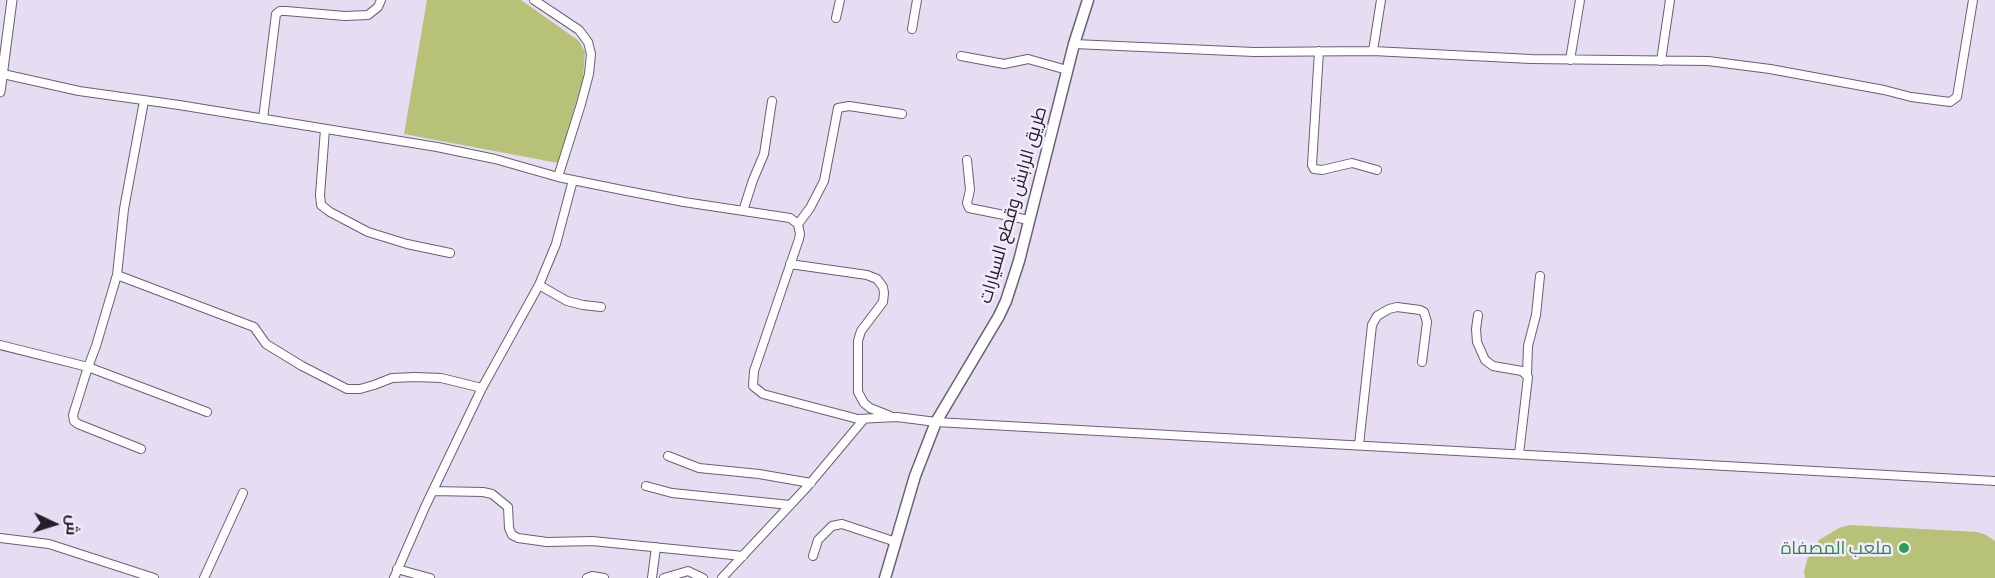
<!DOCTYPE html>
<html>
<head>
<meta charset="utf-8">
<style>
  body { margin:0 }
  #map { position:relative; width:1995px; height:578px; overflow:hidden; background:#e7ddf2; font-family:"Crimson Pro",Cairo,serif }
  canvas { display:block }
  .north { position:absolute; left:24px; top:494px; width:60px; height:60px; -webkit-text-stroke:4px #f3ebfc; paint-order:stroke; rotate:94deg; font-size:16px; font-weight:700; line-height:24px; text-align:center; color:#242028 }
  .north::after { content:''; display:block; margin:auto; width:21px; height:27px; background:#242028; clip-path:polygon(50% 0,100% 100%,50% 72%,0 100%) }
</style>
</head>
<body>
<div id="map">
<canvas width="1995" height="578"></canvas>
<div class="north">ش</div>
</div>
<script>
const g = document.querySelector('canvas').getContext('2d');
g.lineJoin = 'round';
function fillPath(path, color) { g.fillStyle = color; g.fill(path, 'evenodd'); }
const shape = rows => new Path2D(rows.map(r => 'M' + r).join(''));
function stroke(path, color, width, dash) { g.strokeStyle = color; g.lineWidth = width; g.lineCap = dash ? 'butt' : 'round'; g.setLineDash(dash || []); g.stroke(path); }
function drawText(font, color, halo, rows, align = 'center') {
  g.font = font + ' "Crimson Pro",Cairo,serif'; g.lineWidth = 5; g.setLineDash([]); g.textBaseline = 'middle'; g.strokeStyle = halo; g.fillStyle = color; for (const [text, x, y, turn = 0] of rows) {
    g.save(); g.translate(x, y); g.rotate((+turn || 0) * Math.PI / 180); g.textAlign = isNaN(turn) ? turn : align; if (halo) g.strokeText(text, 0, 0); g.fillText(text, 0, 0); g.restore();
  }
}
const green = shape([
  [427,0,521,0,579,41,585,52,583,79,558,163,404,134],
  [1850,525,1977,532,1986,535,1995,541,1995,578,1805,578,1804,571,1809,554,1819,540,1839,528]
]);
const minor = shape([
  [534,0,579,30,588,42,591,54,589,74,581,104,558,177],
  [836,18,840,0],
  [912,29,917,0],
  [1074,44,1254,52,1373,51,1531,59,1708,61,1770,69,1884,90,1911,97,1950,102,1957,97,1973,0],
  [1319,51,1312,165,1314,169,1322,170,1352,163,1377,170],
  [1373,51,1381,0],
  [961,56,1004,64,1028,59,1067,70],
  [1570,60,1580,0],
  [1661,61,1670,0],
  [3,74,79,91,179,105,437,147,495,159,558,177,627,191,684,202,790,218,798,224,800,234,799,239,754,371,753,386,763,394,858,419,897,417,936,422,1995,481],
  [263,119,276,14,280,11,286,11,345,16,368,15,378,7,381,0],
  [325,129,320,195,321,205,330,212,368,232,407,244,450,253],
  [967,160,970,190,967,203,969,208,1029,220],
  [743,211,753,180,764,154,772,101],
  [798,224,810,208,824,181,838,108,849,106,902,114],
  [790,264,867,275,877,279,883,287,884,293,883,302,861,331,858,341,858,392,864,403,870,408,890,416],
  [117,275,254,327,266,344,302,366,347,389,360,389,374,385,392,378,415,377,441,378,482,388],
  [539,285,567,301,583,305,601,307],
  [1478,315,1476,329,1477,342,1485,360,1493,366,1522,371,1528,377,1519,454],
  [0,345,88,367,207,412],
  [1527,375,1528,346,1536,315,1540,276],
  [1359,445,1372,325,1377,316,1389,309,1397,307,1420,310,1424,312,1427,322,1422,362],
  [141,449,78,424,74,421,73,415,88,367,96,346,117,275,124,209,144,101],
  [668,456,699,468,759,474,811,483],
  [646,486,672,493,790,505],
  [433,491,483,492,492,494,508,507,509,528,512,535,518,538,547,542,592,541,743,556],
  [0,538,49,544,154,578],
  [813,556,818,540,832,526,842,524,896,542],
  [397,569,430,578],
  [204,578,243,493],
  [394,578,425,507,482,388,539,285,556,244,573,180],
  [587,578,592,576,604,578],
  [652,578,656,547],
  [664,578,688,571,703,578],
  [722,578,807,487,864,419]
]);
const tertiary = shape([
  [0,92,12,0]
]);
const secondary = shape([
  [885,578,915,476,936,422,999,316,1006,301,1019,261,1074,44,1088,0]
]);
const markers = [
  [1904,548,6,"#2e9e5b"]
];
const streetNames = [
  ["طريق الرابش وقطع السيارات",1013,205,-74]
];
const leisureNames = [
  ["ملعب المصفاة",1892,548]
];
fillPath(green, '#b7c177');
stroke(minor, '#696073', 10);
stroke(tertiary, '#696073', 11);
stroke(secondary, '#696073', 13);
stroke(minor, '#fff', 8);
stroke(tertiary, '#fff', 9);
stroke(secondary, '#fff', 10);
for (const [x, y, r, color] of markers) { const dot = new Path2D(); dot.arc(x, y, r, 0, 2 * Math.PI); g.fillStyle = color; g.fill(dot); stroke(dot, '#f3ebfc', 2); }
drawText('18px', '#242028', '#f3ebfc', streetNames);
drawText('18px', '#27864d', '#f3ebfc', leisureNames, 'right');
</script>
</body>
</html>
